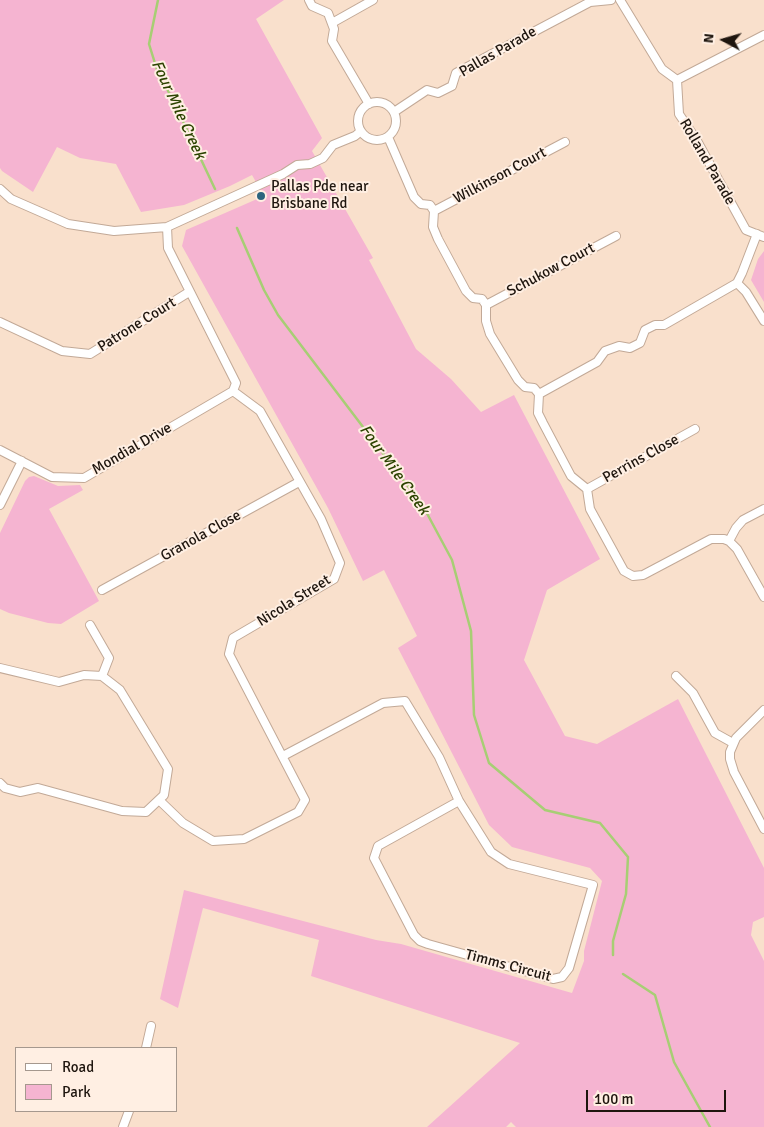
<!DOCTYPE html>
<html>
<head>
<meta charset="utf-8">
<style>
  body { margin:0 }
  #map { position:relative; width:764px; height:1127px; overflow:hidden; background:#f9e0cc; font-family:Signika,sans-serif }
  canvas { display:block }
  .legend { position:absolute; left:15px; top:1047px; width:162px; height:65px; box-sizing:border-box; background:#ffefe3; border:1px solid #a5988e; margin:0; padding:6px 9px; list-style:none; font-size:15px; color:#1e150e }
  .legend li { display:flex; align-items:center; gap:10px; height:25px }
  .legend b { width:25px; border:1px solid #a5988e }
  .north { position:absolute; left:699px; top:15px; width:50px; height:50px; -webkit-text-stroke:4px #ffefe3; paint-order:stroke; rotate:276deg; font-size:14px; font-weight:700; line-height:20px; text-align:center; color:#1e150e }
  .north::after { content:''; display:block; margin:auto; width:18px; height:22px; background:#1e150e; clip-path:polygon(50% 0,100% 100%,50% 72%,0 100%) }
  .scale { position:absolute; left:586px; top:1090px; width:140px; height:22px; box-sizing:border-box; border:2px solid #1e150e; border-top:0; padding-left:6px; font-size:15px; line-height:18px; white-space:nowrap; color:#1e150e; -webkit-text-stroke:4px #ffefe3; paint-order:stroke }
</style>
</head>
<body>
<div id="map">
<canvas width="764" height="1127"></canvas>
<ul class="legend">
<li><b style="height:6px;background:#fff"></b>Road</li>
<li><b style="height:14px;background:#f5b4d1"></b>Park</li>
</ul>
<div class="north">N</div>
<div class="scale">100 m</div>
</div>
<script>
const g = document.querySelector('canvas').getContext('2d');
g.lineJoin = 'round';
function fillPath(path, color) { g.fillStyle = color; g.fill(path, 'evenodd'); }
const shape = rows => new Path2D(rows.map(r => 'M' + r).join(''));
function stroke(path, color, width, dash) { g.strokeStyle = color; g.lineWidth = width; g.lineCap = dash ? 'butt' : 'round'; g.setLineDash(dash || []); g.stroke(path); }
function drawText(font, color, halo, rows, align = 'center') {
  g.font = font + ' Signika,sans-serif'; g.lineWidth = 4; g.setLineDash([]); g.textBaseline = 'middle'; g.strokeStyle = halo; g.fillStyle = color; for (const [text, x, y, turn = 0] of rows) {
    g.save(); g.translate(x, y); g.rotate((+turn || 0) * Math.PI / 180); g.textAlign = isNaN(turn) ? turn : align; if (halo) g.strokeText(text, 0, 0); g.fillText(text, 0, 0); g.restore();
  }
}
const green = shape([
  [0,0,284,0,256,19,322,138,312,151,373,258,369,260,416,349,451,379,481,412,514,395,600,559,547,590,524,660,565,736,597,744,678,699,764,868,764,917,753,922,751,935,764,961,764,1127,516,1127,511,1122,506,1127,427,1127,520,1043,311,976,319,940,203,908,178,1008,160,999,184,890,376,940,401,944,572,993,584,961,584,951,602,881,590,868,512,847,489,825,398,648,417,636,384,570,363,581,328,508,182,246,186,230,264,196,252,175,230,186,184,205,141,212,116,164,80,158,57,147,33,192,2,171,0,168],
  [764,251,764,302,751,280,758,259],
  [34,476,58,486,80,485,83,490,49,509,99,601,61,624,48,623,9,613,0,609,0,533,25,481,29,477]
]);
const stream = shape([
  [158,0,149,44,158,73,172,98,215,189],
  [237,228,264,290,278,315,423,506,452,560,471,631,474,715,489,763,545,810,600,823,628,857,626,894,613,941,613,955],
  [623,974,655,995,674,1062,710,1127]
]);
const street = shape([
  [309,0,312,6,328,13,334,29,332,41,369,104],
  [620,0,662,69,677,80,679,114,696,139,746,230,764,237],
  [332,23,373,0],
  [677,80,764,35],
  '358 121a19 19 0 1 1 38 0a19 19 0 1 1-38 0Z',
  [394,112,427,90,438,93,452,86,456,73,590,2,611,0],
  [388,137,414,197,421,204,430,205,434,211,433,227,438,239,466,291,473,298,482,299,486,305,486,321,490,334,518,380,525,387,534,388,539,394,538,413,543,423,571,476,587,489,590,509,624,571,633,576,643,575,711,539,724,539,729,541,737,549,764,597],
  [0,189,11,199,68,224,114,231,167,227,283,174,297,165,310,164,323,158,333,145,355,136,361,131],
  [434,211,565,142],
  [737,283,746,292,764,321],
  [486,305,616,236],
  [0,322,62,351,90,354,189,292],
  [539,394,597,362,605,351,619,346,630,348,640,343,645,330,655,325,664,325,737,283,742,273,757,234],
  [0,450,52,477,84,478,233,391],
  [587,489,695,429],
  [0,505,22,461],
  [729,541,736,528,743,520,764,509],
  [102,590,299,482],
  [90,625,109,658,102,676],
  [0,668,59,682,84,675,102,676,120,690,168,769,164,795,146,812,122,811,38,788,20,792,5,788,0,783],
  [676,676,693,693,715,733,733,743],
  [764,710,736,738,730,752,730,759,734,772,764,829],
  [283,756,383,703,405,701,439,757,459,801,491,852,509,864,593,885,569,968,562,977,553,979,428,944,420,941,414,935,374,858,378,846,459,801],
  [159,800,183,823,213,841,244,839,298,812,305,800,229,654,233,638,334,579,340,563,321,519,260,411,233,391,236,383,168,248,167,227],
  [146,1048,151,1026],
  [123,1127,129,1111]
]);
const markers = [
  [261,196,5,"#2c637e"]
];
const streetNames = [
  ["Pallas Parade",498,52,-30],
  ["Rolland Parade",707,162,60],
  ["Wilkinson Court",500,176,-28],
  ["Schukow Court",551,270,-28],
  ["Patrone Court",137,325,-32],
  ["Mondial Drive",132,449,-30],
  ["Perrins Close",641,459,-29],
  ["Granola Close",201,536,-29],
  ["Nicola Street",294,601,-32],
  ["Timms Circuit",508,966,15]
];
const poiNames = [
  ["Pallas Pde near",271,187],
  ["Brisbane Rd",271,204]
];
const waterNames = [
  ["Four Mile Creek",178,110,65],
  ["Four Mile Creek",394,470,54]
];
fillPath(green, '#f5b4d1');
stroke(stream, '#a7ce74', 2.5);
stroke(street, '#c2a997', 10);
stroke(street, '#fff', 8);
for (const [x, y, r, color] of markers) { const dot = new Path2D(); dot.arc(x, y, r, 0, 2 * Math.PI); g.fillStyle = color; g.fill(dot); stroke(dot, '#ffefe3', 2); }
drawText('15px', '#1e150e', '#ffefe3', streetNames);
drawText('15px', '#1e150e', '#ffefe3', poiNames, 'left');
drawText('italic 16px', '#2c4300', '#ffefe3', waterNames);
</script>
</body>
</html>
